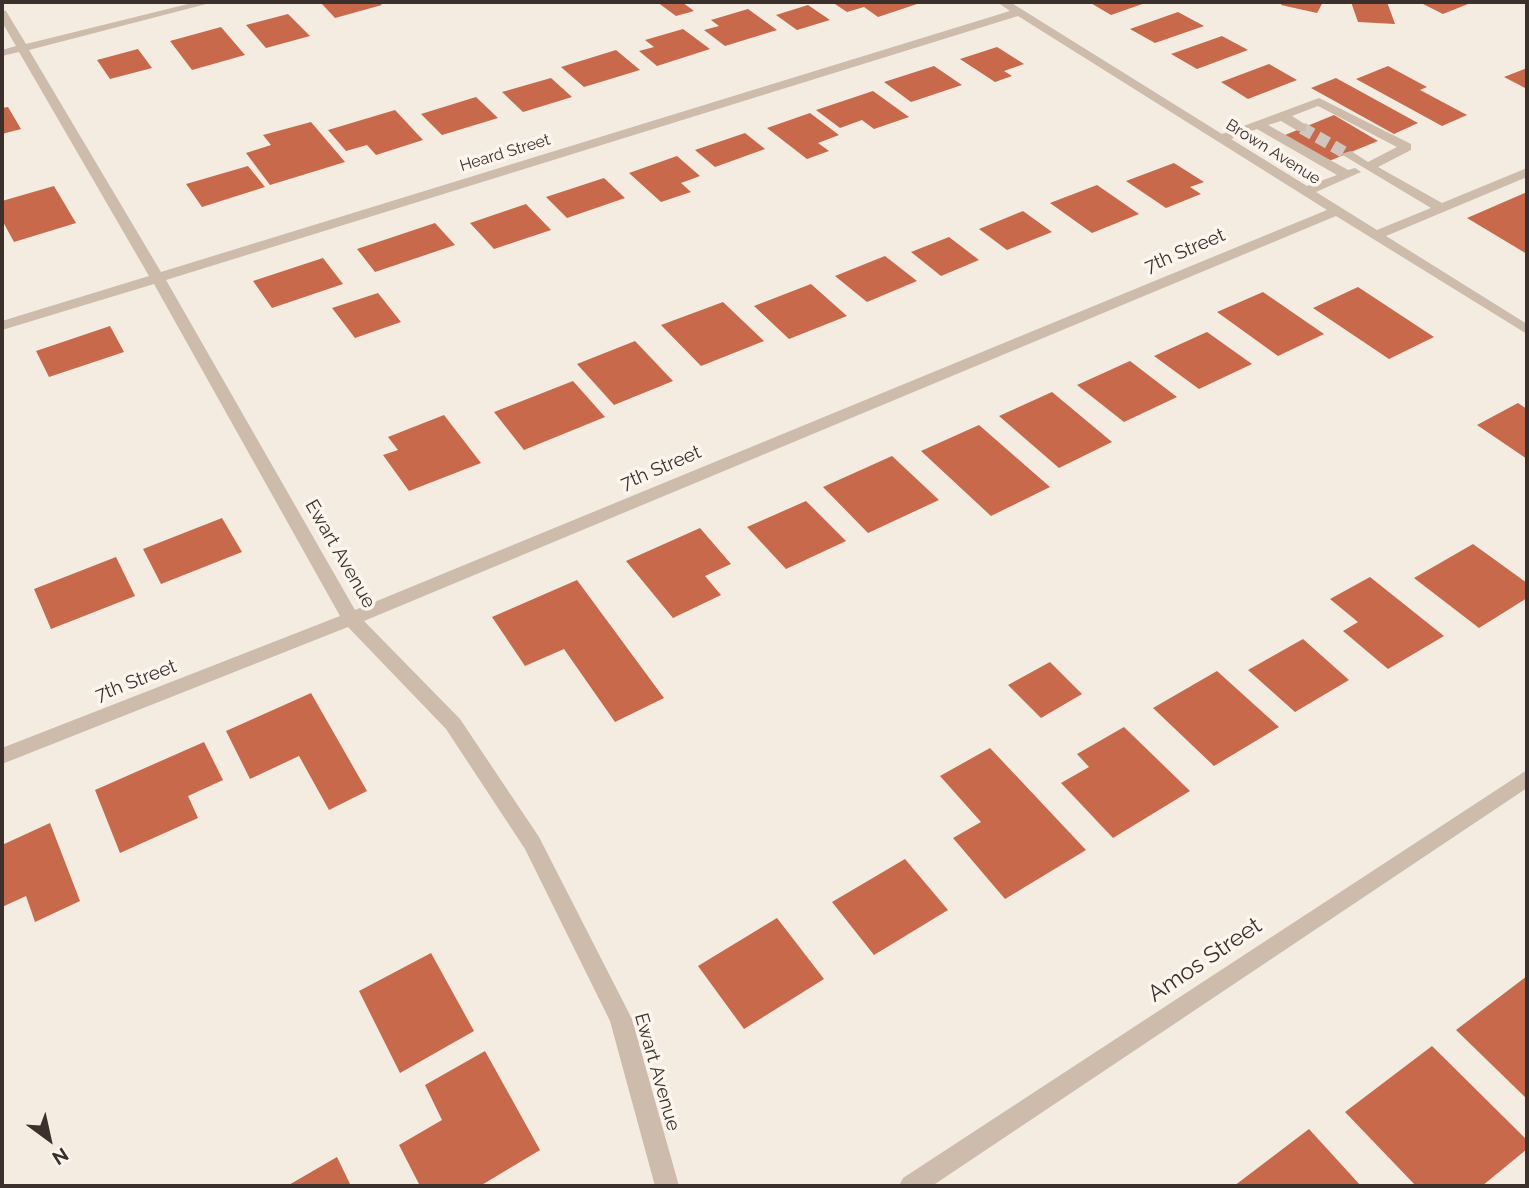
<!DOCTYPE html>
<html>
<head>
<meta charset="utf-8">
<style>
  body { margin:0 }
  #map { position:relative; width:1529px; height:1188px; overflow:hidden; background:#f4ebe1; font-family:Raleway,sans-serif }
  canvas { display:block }
  .frame { position:absolute; inset:0; border:4px solid #3b302b; pointer-events:none }
  .north { position:absolute; left:14px; top:1104px; width:70px; height:70px; -webkit-text-stroke:5px #fbf5ee; paint-order:stroke; rotate:147deg; font-size:19px; font-weight:700; line-height:28px; text-align:center; color:#3b302b }
  .north::after { content:''; display:block; margin:auto; width:24px; height:32px; background:#3b302b; clip-path:polygon(50% 0,100% 100%,50% 72%,0 100%) }
</style>
</head>
<body>
<div id="map">
<canvas width="1529" height="1188"></canvas>
<div class="frame"></div>
<div class="north">N</div>
</div>
<script>
const g = document.querySelector('canvas').getContext('2d');
g.lineJoin = 'round';
function fillPath(path, color) { g.fillStyle = color; g.fill(path, 'evenodd'); }
const shape = rows => new Path2D(rows.map(r => 'M' + r).join(''));
function stroke(path, color, width, dash) { g.strokeStyle = color; g.lineWidth = width; g.lineCap = dash ? 'butt' : 'round'; g.setLineDash(dash || []); g.stroke(path); }
function drawText(font, color, halo, rows, align = 'center') {
  g.font = font + ' Raleway,sans-serif'; g.lineWidth = 7; g.setLineDash([]); g.textBaseline = 'middle'; g.strokeStyle = halo; g.fillStyle = color; for (const [text, x, y, turn = 0] of rows) {
    g.save(); g.translate(x, y); g.rotate((+turn || 0) * Math.PI / 180); g.textAlign = isNaN(turn) ? turn : align; if (halo) g.strokeText(text, 0, 0); g.fillText(text, 0, 0); g.restore();
  }
}
const building = shape([
  [328,2,378,2,382,5,335,18,321,3],
  [657,2,682,2,694,11,676,16],
  [832,2,923,2,878,17,864,7,847,12],
  [1089,2,1148,2,1111,15],
  [1283,2,1323,2,1317,13,1281,5],
  [1351,2,1387,2,1395,24,1358,22],
  [1419,2,1473,2,1443,14],
  [808,5,830,20,797,30,776,15],
  [748,9,777,30,725,46,704,30,719,26,711,20],
  [1178,12,1204,26,1155,43,1130,29],
  [288,14,310,36,266,48,246,25],
  [221,27,245,55,192,70,170,41],
  [683,29,710,49,657,66,639,51,654,47,645,40],
  [1222,36,1248,50,1197,69,1171,54],
  [997,47,1024,64,1004,71,1012,76,995,82,960,59],
  [138,49,152,68,110,79,97,60],
  [616,50,640,70,584,87,561,67],
  [1269,64,1297,80,1248,99,1221,82],
  [934,66,962,85,911,102,884,82],
  [1388,66,1427,87,1420,90,1467,115,1442,126,1356,79],
  [1527,68,1527,89,1504,77],
  [551,78,572,97,523,112,502,92],
  [1336,78,1418,123,1394,134,1311,88],
  [873,91,909,117,874,129,862,120,840,128,816,110],
  [476,97,498,118,442,135,421,114],
  [8,107,21,129,2,134,2,108],
  [395,110,423,140,376,155,367,145,346,151,328,130],
  [810,113,839,135,818,143,829,151,807,159,767,128],
  [1334,115,1378,141,1329,161,1285,135],
  [311,122,345,162,270,185,246,153,271,145,263,135],
  [745,133,765,149,715,167,695,150],
  [677,156,700,176,681,183,691,192,661,202,629,173],
  [1174,163,1204,182,1190,187,1201,194,1166,208,1126,181],
  [248,166,265,187,202,207,186,184],
  [604,178,625,198,567,218,546,197],
  [1097,185,1139,214,1092,233,1050,203],
  [54,186,76,223,14,242,2,220,2,201],
  [1527,192,1527,254,1467,218],
  [526,204,551,230,494,249,470,223],
  [1023,211,1052,232,1007,250,979,229],
  [435,223,455,245,375,272,357,249],
  [949,237,979,260,941,276,911,252],
  [885,256,917,281,867,302,835,276],
  [323,258,343,284,272,308,253,281],
  [811,284,847,316,789,339,754,306],
  [1358,287,1434,337,1389,359,1313,308],
  [1263,292,1324,334,1278,356,1217,312],
  [378,293,401,322,355,338,332,308],
  [723,302,764,341,701,366,661,325],
  [110,326,124,352,49,377,36,351],
  [1207,332,1252,364,1199,389,1154,356],
  [635,341,673,381,614,405,577,364],
  [1130,361,1177,397,1124,422,1077,385],
  [573,381,605,417,524,450,494,412],
  [1052,392,1112,442,1059,468,999,416],
  [1518,403,1527,409,1527,459,1477,425],
  [444,415,481,463,409,491,383,455,398,450,388,437],
  [979,425,1050,487,991,516,921,451],
  [892,456,939,500,868,533,823,487],
  [806,501,846,541,786,569,747,527],
  [222,518,242,552,161,584,143,549],
  [700,528,731,564,705,576,721,595,673,618,626,561],
  [1473,544,1527,583,1527,598,1479,628,1414,578],
  [116,557,135,596,51,629,34,589],
  [1370,577,1444,636,1388,669,1343,631,1358,622,1330,599],
  [577,580,664,698,615,722,564,649,525,666,492,617],
  [1303,639,1349,680,1295,712,1248,670],
  [1050,662,1082,694,1041,718,1008,685],
  [1217,671,1279,727,1214,766,1153,708],
  [311,693,367,791,329,810,299,756,250,779,226,731],
  [1124,727,1190,791,1113,838,1061,783,1089,767,1077,754],
  [204,742,223,780,188,796,198,818,120,853,95,790],
  [990,748,1086,850,1005,899,953,838,981,822,940,776],
  [50,823,80,901,35,922,26,896,2,907,2,845],
  [905,859,948,910,874,955,832,902],
  [777,918,824,979,744,1029,698,966],
  [431,953,474,1031,400,1073,359,991],
  [1527,976,1527,1099,1456,1030],
  [1432,1046,1527,1140,1527,1149,1482,1186,1416,1186,1345,1112],
  [485,1051,540,1150,480,1186,420,1186,399,1145,442,1120,425,1085],
  [1309,1129,1361,1186,1234,1186],
  [337,1157,351,1186,287,1186]
]);
const minorTunnel = shape([
  [1302,128,1347,154]
]);
const minor = shape([
  [196,2,214,2,29,50,161,272,1010,11,997,2,1010,2,1222,134,1319,98,1411,144,1411,150,1378,167,1442,203,1527,168,1527,177,1386,236,1527,324,1527,334,1336,216,364,621,460,719,539,837,632,1019,679,1186,655,1186,610,1021,525,849,446,729,348,627,2,764,2,748,340,616,154,284,2,330,2,321,149,276,19,52,2,56,2,50,16,46,2,22,2,10,6,11,26,44,196,2],
  [1018,16,1327,210,355,610,166,280,1018,16],
  [1318,106,1397,147,1368,162,1351,151,1341,154,1431,208,1377,230,1316,192,1361,172,1355,168,1348,170,1268,125,1281,121,1298,131,1306,131,1306,125,1292,116,1318,106],
  [1257,129,1337,175,1307,186,1231,139,1257,129],
  [1527,770,1527,788,932,1186,899,1186,903,1178,1527,770]
]);
const farStreetnames = [
  ["Brown Avenue",1273,152,32],
  ["Heard Street",505,153,-17]
];
const streetNames = [
  ["7th Street",1185,251,-23],
  ["7th Street",661,468,-23],
  ["Ewart Avenue",340,554,60],
  ["7th Street",136,681,-21],
  ["Ewart Avenue",657,1072,74]
];
const nearStreetnames = [
  ["Amos Street",1205,960,-34]
];
fillPath(building, '#c8694b');
stroke(minorTunnel, '#cfc6bd', 12, [12, 6]);
fillPath(minor, '#cdbbac');
drawText('16px', '#3b302b', '#fbf5ee', farStreetnames);
drawText('19px', '#3b302b', '#fbf5ee', streetNames);
drawText('23px', '#3b302b', '#fbf5ee', nearStreetnames);
</script>
</body>
</html>
